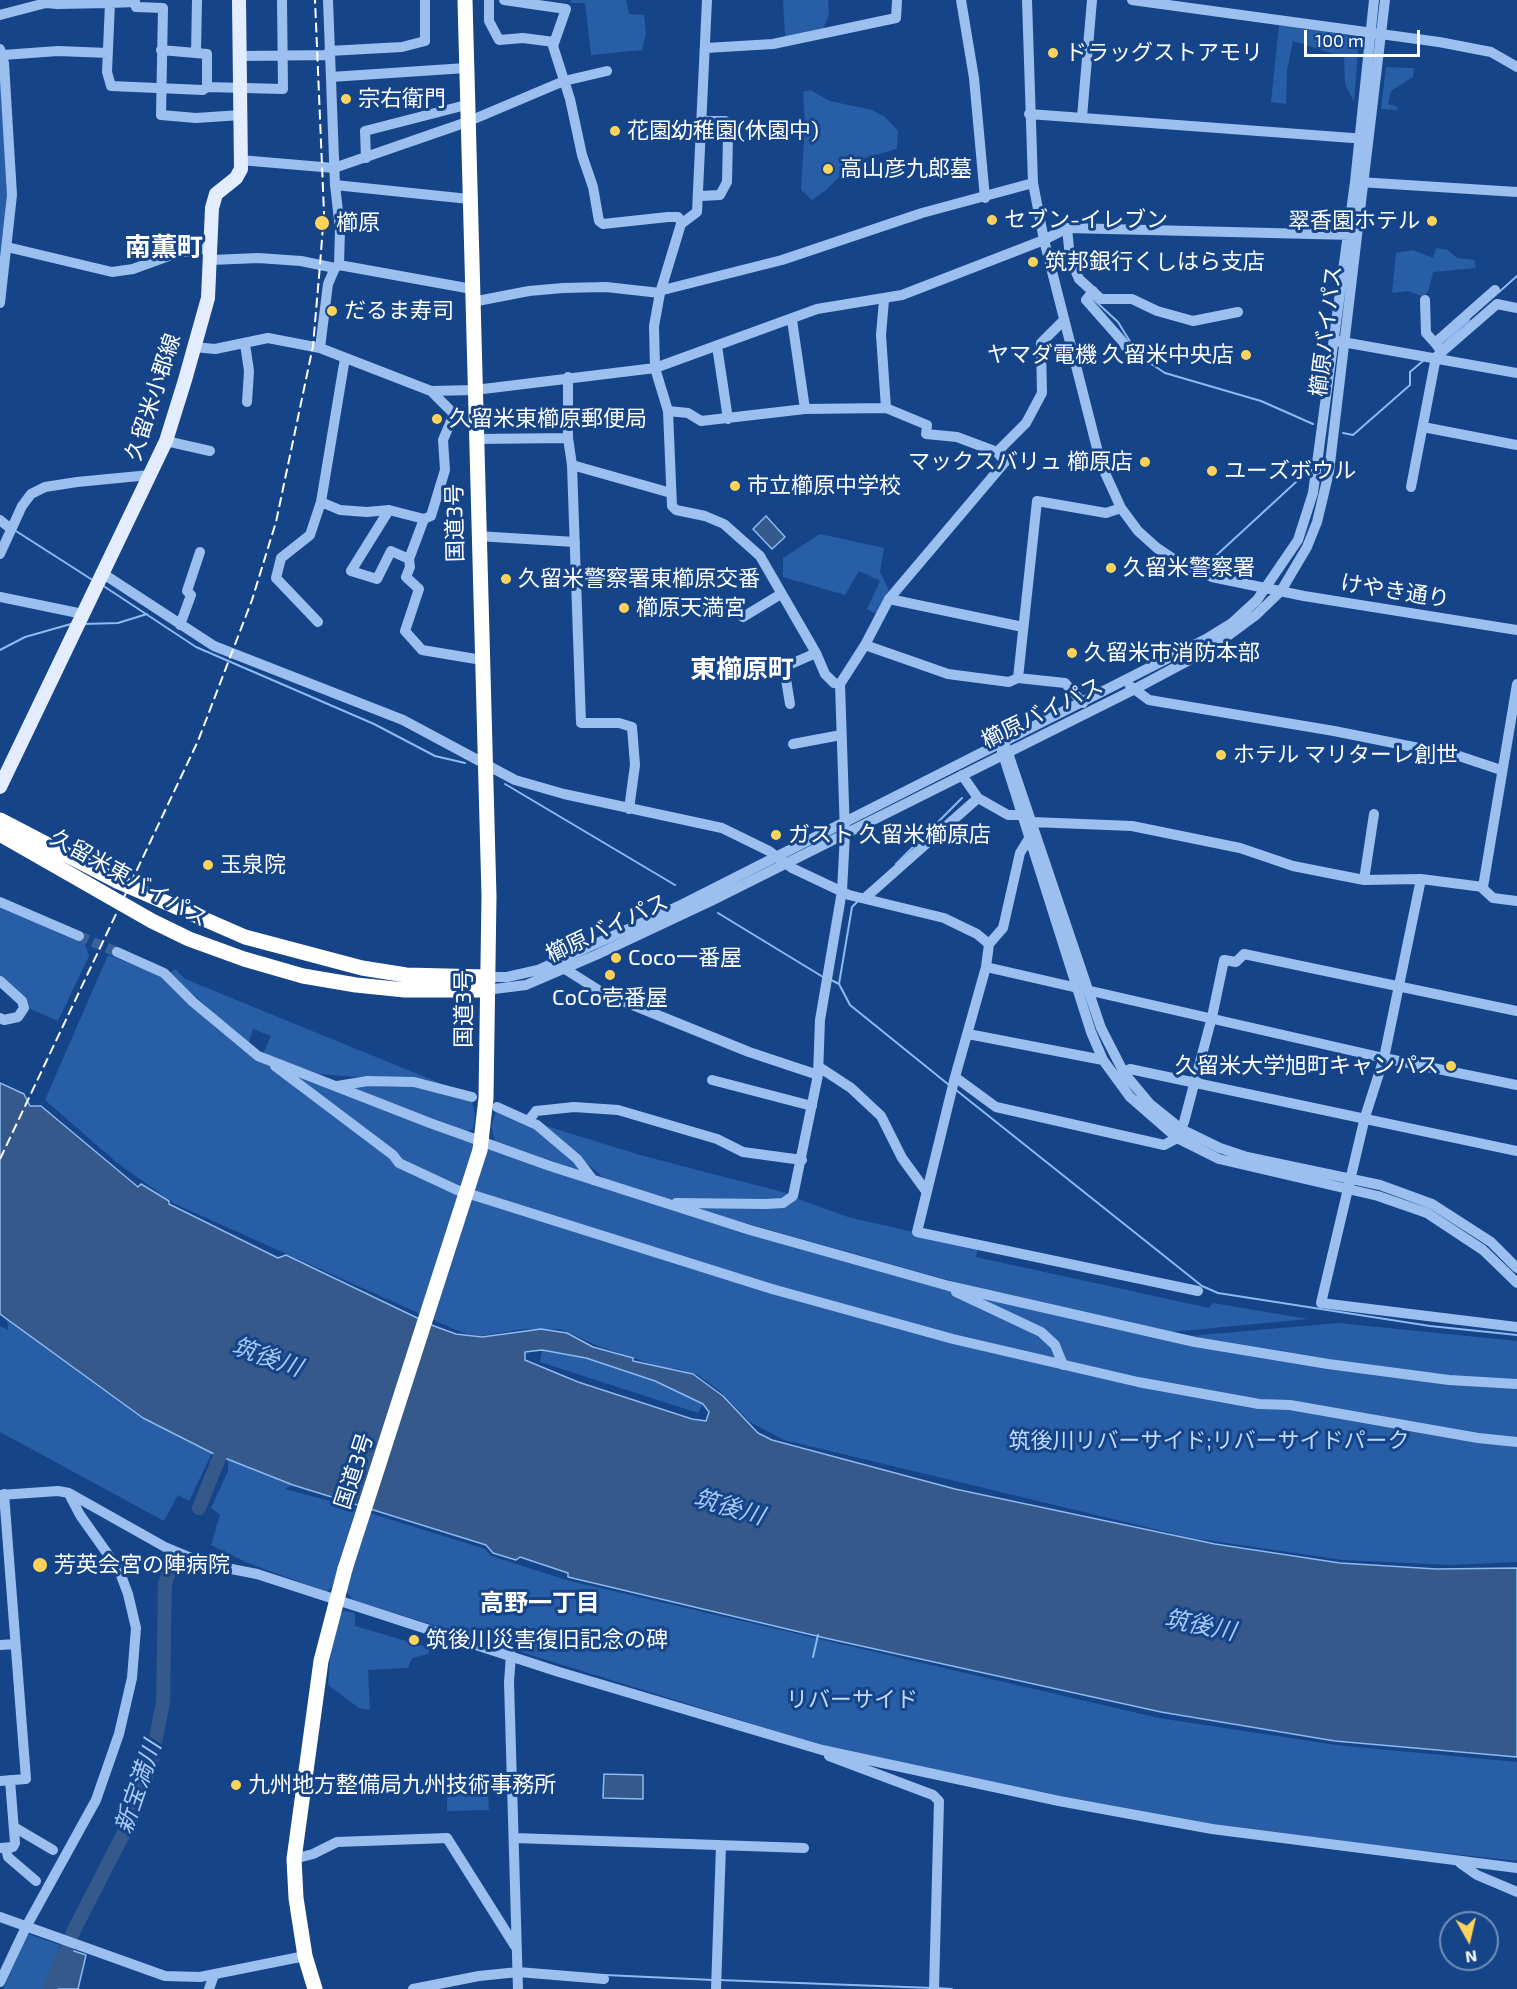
<!DOCTYPE html>
<html>
<head>
<meta charset="utf-8">
<style>
  body { margin:0 }
  #map { position:relative; width:1517px; height:1989px; overflow:hidden; background:#154488; font-family:"Exo 2",sans-serif }
  canvas { display:block }
  .north { position:absolute; left:1439px; top:1911px; width:60px; height:60px; box-sizing:border-box; background:#154488; border:2px solid #738fb8; border-radius:50%; rotate:172deg; font-size:16px; font-weight:700; line-height:24px; text-align:center; color:#fff }
  .north::after { content:''; display:block; margin:auto; width:21px; height:27px; background:#ffd359; clip-path:polygon(50% 0,100% 100%,50% 72%,0 100%) }
  .scale { position:absolute; left:1304px; top:30px; width:116px; height:27px; box-sizing:border-box; border:3px solid #fff; border-top:0; padding-left:8px; font-size:18px; line-height:21px; white-space:nowrap; color:#fff; -webkit-text-stroke:4px #154488; paint-order:stroke }
</style>
</head>
<body>
<div id="map">
<canvas width="1517" height="1989"></canvas>
<div class="north">N</div>
<div class="scale">100 m</div>
</div>
<script>
const g = document.querySelector('canvas').getContext('2d');
g.lineJoin = 'round';
function fillPath(path, color) { g.fillStyle = color; g.fill(path, 'evenodd'); }
const shape = rows => new Path2D(rows.map(r => 'M' + r).join(''));
function stroke(path, color, width, dash) { g.strokeStyle = color; g.lineWidth = width; g.lineCap = dash ? 'butt' : 'round'; g.setLineDash(dash || []); g.stroke(path); }
function drawText(font, color, halo, rows, align = 'center') {
  g.font = font + ' "Exo 2","Noto Sans JP",sans-serif'; g.lineWidth = 6; g.setLineDash([]); g.textBaseline = 'middle'; g.strokeStyle = halo; g.fillStyle = color; for (const [text, x, y, turn = 0] of rows) {
    g.save(); g.translate(x, y); g.rotate((+turn || 0) * Math.PI / 180); g.textAlign = isNaN(turn) ? turn : align; if (halo) g.strokeText(text, 0, 0); g.fillText(text, 0, 0); g.restore();
  }
}
const green = shape([
  [571,0,626,0,629,14,644,15,646,34,642,50,591,55,585,3,571,3],
  [783,0,828,0,829,14,822,32,785,36],
  [1279,25,1359,37,1354,102,1345,84,1344,57,1293,41,1287,71,1286,104,1271,102],
  [0,62,8,197,0,259],
  [1386,67,1414,68,1413,77,1391,91,1388,104,1398,107,1397,110,1381,109],
  [810,90,830,101,872,110,885,117,898,131,897,149,865,158,849,167,826,190,812,200,801,190,805,123,803,92],
  [1436,248,1448,250,1457,258,1474,260,1476,268,1433,272,1429,289,1424,297,1408,291,1392,293,1396,253,1413,250,1433,258],
  [820,534,884,548,880,572,889,590,876,614,867,609,880,581,859,571,845,595,783,577,783,558],
  [0,904,84,941,89,956,58,1021,28,1008,0,977],
  [108,955,161,975,256,1058,487,1149,930,1285,998,1294,681,1205,796,1198,848,1217,978,1247,976,1257,1209,1308,1213,1303,1308,1319,1171,1332,1328,1364,1517,1388,1517,1562,1451,1565,1343,1560,1192,1538,784,1440,750,1422,720,1391,698,1375,678,1369,660,1367,598,1346,561,1329,524,1329,480,1336,463,1333,175,1204,116,1162,45,1100],
  [175,969,185,979,442,1084,319,1074,263,1054,271,1036,253,1029,248,1045,170,973],
  [353,1085,413,1085,472,1101,475,1115,473,1129,467,1131,352,1088],
  [496,1111,531,1124,580,1169,579,1171,495,1141,491,1127],
  [540,1124,640,1155,790,1194,780,1203,663,1199,611,1184],
  [7,1319,143,1418,212,1453,189,1501,178,1495,164,1521,0,1432,0,1326,8,1330],
  [1338,1323,1517,1341,1517,1380,1447,1376,1320,1360,1189,1336],
  [542,1350,586,1358,655,1381,703,1404,698,1413,540,1362],
  [228,1459,293,1485,285,1489,356,1508,332,1587,327,1592,248,1563,211,1545,220,1515,211,1508,228,1471],
  [370,1513,485,1549,491,1556,570,1581,1159,1718,1336,1745,1517,1762,1517,1861,1252,1832,1049,1795,824,1746,353,1600,346,1591],
  [344,1611,355,1613,355,1626,430,1648,428,1654,412,1658,408,1668,368,1670,370,1710,359,1708,328,1685,332,1637,339,1614],
  [488,1791,489,1810,447,1811,447,1792],
  [28,1934,60,1945,44,1989,3,1989]
]);
const water = shape([
  [766,516,785,537,772,549,753,529,766,516],
  [0,1083,24,1094,30,1106,41,1106,138,1187,141,1184,169,1201,169,1204,278,1258,286,1255,434,1326,456,1334,482,1337,541,1329,567,1333,593,1347,633,1358,633,1361,693,1374,723,1396,758,1433,772,1440,955,1489,1215,1544,1340,1563,1436,1569,1517,1568,1517,1757,1335,1741,1161,1712,825,1638,568,1577,568,1573,520,1557,516,1560,493,1553,486,1545,293,1485,212,1453,143,1418,0,1314,0,1083],
  [542,1350,586,1358,655,1381,703,1404,709,1412,706,1421,692,1419,578,1382,525,1360,525,1352,542,1350],
  [604,1774,643,1775,643,1799,603,1798,604,1774],
  [62,1947,86,1955,78,1989,46,1989,62,1947]
]);
const stream = shape([
  [1499,292,1517,276],
  [1092,298,1118,322,1139,356,1165,373,1261,401,1313,424],
  [1442,345,1469,320],
  [1343,433,1353,435,1410,385,1410,372,1424,360],
  [16,531,94,581],
  [1208,563,1296,482],
  [102,585,196,647,374,724,435,756,465,763],
  [83,624,118,623,147,614],
  [0,650,25,637,71,624],
  [505,784,675,885],
  [896,864,962,798],
  [718,913,823,977],
  [831,980,839,984,850,1005,949,1085],
  [839,984,852,907,858,901],
  [956,1090,1202,1286,1218,1293,1430,1326,1517,1335],
  [813,1657,818,1635],
  [605,1975,713,1980],
  [719,1980,932,1988],
  [937,1988,952,1989]
]);
const river = shape([
  [199,1508,226,1441],
  [50,1989,74,1930,134,1813,151,1763,163,1702,165,1584,169,1572]
]);
const minorTunnel = shape([
  [79,936,117,952]
]);
const minor = shape([
  [45,0,46,3,57,4,110,3,107,72,111,86,203,90,207,87,283,89,282,0],
  [328,0,335,185,340,229,339,265],
  [489,0,489,21,499,40,523,38,554,42],
  [504,0,566,9,553,46,570,99,582,155,593,187,599,221,603,224,668,217,678,217,682,223],
  [707,0,697,212,681,224,660,293,654,326,655,368,668,411,672,506,676,510,705,516,724,524,760,556,816,653,825,674,834,683,840,684],
  [961,0,974,78,985,198],
  [1027,0,1033,183,1044,240,1101,464,1121,508,1138,531,1157,548,1175,560,1212,577,1304,596,1517,630],
  [1132,0,1439,42,1491,52,1517,67],
  [110,3,135,2,136,7,163,8,161,115,196,118,241,115],
  [0,15,46,3],
  [706,48,773,44,896,18,897,1],
  [0,49,4,63,12,195,0,303],
  [161,50,207,54,207,87],
  [329,51,402,47,425,41,425,0],
  [196,53,197,0],
  [3,55,58,51,108,53],
  [240,56,330,55],
  [331,77,466,68],
  [1029,114,1366,139],
  [1082,117,1092,0],
  [366,158,365,131,466,105],
  [240,160,334,168,467,122,564,81,607,71],
  [1359,182,1517,192],
  [335,185,469,199],
  [700,196,720,195,727,182,728,137,725,121,703,121],
  [1067,228,1070,258,1079,279,1101,299,1132,299,1157,311,1193,321,1238,312],
  [7,247,112,272,133,269,177,253,212,248],
  [211,260,258,258,301,261,335,268,339,265,472,289],
  [663,290,782,260,922,213,1033,183],
  [1093,291,1086,300,1123,342,1132,358],
  [884,300,881,335,886,408],
  [1425,300,1426,333,1435,343],
  [472,302,529,291,563,288,606,287,660,293],
  [792,320,805,409],
  [1337,341,1517,373],
  [245,344,249,371,247,402],
  [717,346,728,419],
  [194,347,215,349,268,338,320,348,431,391,454,414,443,440,445,470,431,516,424,519,409,559],
  [320,348,328,284,335,268],
  [1442,352,1435,343,1495,290],
  [568,377,568,438,572,465,581,723,619,723,632,727,635,765,629,809],
  [431,391,475,390,655,368,817,309,902,295,1044,240,1067,228,1352,235],
  [668,411,688,413,701,421,805,409,886,408,927,425,926,434,957,437,997,452,1005,462,889,599,865,645,840,684,845,834,842,891,820,1020,818,1075,793,1196,783,1203,766,1204,676,1203],
  [1423,427,1517,445],
  [476,439,568,438],
  [166,441,210,451],
  [997,452,1026,423,1042,393,1041,343,1064,320],
  [572,465,671,493],
  [1411,487,1436,357,1497,304,1517,308],
  [321,502,340,510,367,512,389,510,424,519],
  [389,510,351,571,377,579,391,551,409,559,410,567,406,577,419,589,405,631,422,650,482,660],
  [0,520,11,529],
  [477,536,575,542],
  [0,554,22,506,31,494,45,487,77,482,150,475],
  [102,573,214,646,403,720,515,780,564,794,722,828,769,851,792,868,849,895,944,918,977,934,989,944,986,967,955,1077,917,1232,1198,1291],
  [0,597,83,614],
  [889,599,1023,627],
  [658,604,730,604,743,617,781,594],
  [318,622,276,578,281,558,310,535,321,502,345,358],
  [180,625,191,595,187,591,200,552],
  [865,645,948,674,1009,682,1018,678,1065,683,1083,703],
  [1018,678,1037,501,1106,513,1121,508],
  [1130,686,1149,700,1334,731,1459,756,1501,770],
  [790,704,784,667,816,653],
  [793,744,841,735],
  [1006,747,1101,1028,1124,1073,1150,1104,1181,1129,1220,1148,1247,1157,1380,1185,1432,1204,1491,1242,1517,1268],
  [1002,751,1091,1032,1103,1060,1130,1097,1177,1138,1219,1159,1378,1196,1427,1213,1483,1250,1517,1283],
  [978,798,1008,815,1020,815],
  [1032,822,1132,826,1240,848,1293,866,1364,880,1421,879,1483,887,1517,684],
  [1421,879,1384,1058,1365,1117,1321,1303,1517,1327],
  [1364,880,1374,814],
  [1480,886,1493,898,1517,901],
  [865,898,978,798,962,775],
  [0,902,79,936],
  [989,944,1003,928,1020,853,1028,840],
  [117,952,164,973,193,1002,258,1056,430,1123,550,1166,750,1230,949,1286,1195,1342,1328,1364,1449,1380,1517,1384],
  [986,967,1384,1058,1517,1085],
  [565,969,603,993,749,1052,818,1075],
  [486,977,507,977,538,970,683,904,1206,639,1232,623,1257,600,1298,540,1313,493,1355,182,1374,0],
  [0,981,22,1001,24,1008,18,1017,4,1020,0,1018],
  [486,990,526,985,596,955,711,901,1133,690,1210,649,1256,615,1281,591,1307,547,1317,522,1329,472,1385,0],
  [968,1034,1103,1060],
  [275,1066,393,1155,399,1163,457,1190,772,1289,953,1339,1138,1382,1259,1404,1290,1405,1478,1438,1517,1442],
  [819,1067,851,1088,881,1116,902,1158,926,1191],
  [1124,1073,1130,1069,1517,1151],
  [955,1077,996,1107,1164,1145,1177,1138,1184,1122,1212,1017,1224,960,1236,962,1244,954,1517,1011],
  [712,1080,812,1106],
  [337,1086,368,1081,414,1082,472,1097],
  [497,1107,537,1125,577,1159,593,1180],
  [529,1120,536,1111,574,1107,618,1110,717,1139,743,1152,802,1160],
  [956,1292,1041,1332,1055,1345,1063,1365],
  [0,1495,58,1491,69,1493,165,1547,206,1564,257,1574,559,1672,822,1750,1059,1801,1212,1829,1517,1868],
  [0,1645,15,1644],
  [511,1655,509,1682,518,1989],
  [829,1756,933,1795,939,1801,934,1989],
  [0,1781,26,1779,4,1494],
  [14,1827,53,1850],
  [514,1838,804,1848],
  [0,1848,13,1847,15,1843,10,1780],
  [6,1848,8,1857,36,1881],
  [294,1859,313,1854,337,1842,447,1838,515,1946],
  [1460,1863,1477,1875,1517,1892],
  [0,1917,165,1976,200,1977,305,1956],
  [0,1982,26,1927,96,1800,119,1734,132,1678,136,1628,128,1594,119,1570,80,1515,69,1494],
  [209,1989,214,1975],
  [413,1989,479,1976,518,1972,604,1979],
  [716,1989,721,1846]
]);
const major = shape([
  [0,787,166,441,185,380,208,298,212,208,216,194,236,178,241,169,239,0]
]);
const highway = shape([
  [465,0,489,896,486,1098,480,1150],
  [0,820,119,882,245,937,362,968,406,975,486,977],
  [0,834,152,921,189,939,244,959,303,976,356,985,405,990,486,990],
  [315,1989,305,1956,296,1898,294,1859,321,1661,345,1569]
]);
const rail = shape([
  [0,1159,198,741,252,600,276,522,313,346,320,265,324,213,315,0]
]);
const highwayBridge = shape([
  [345,1569,480,1150]
]);
const markers = [
  [1053,53,6,"#ffd359"],
  [346,99,6,"#ffd359"],
  [615,131,6,"#ffd359"],
  [828,169,6,"#ffd359"],
  [992,220,6,"#ffd359"],
  [1432,221,6,"#ffd359"],
  [322,223,8,"#ffd359"],
  [1033,262,6,"#ffd359"],
  [332,311,6,"#ffd359"],
  [1246,355,6,"#ffd359"],
  [437,419,6,"#ffd359"],
  [1145,462,6,"#ffd359"],
  [1212,471,6,"#ffd359"],
  [735,486,6,"#ffd359"],
  [1111,568,6,"#ffd359"],
  [506,579,6,"#ffd359"],
  [624,608,6,"#ffd359"],
  [1072,653,6,"#ffd359"],
  [1221,755,6,"#ffd359"],
  [776,835,6,"#ffd359"],
  [208,865,6,"#ffd359"],
  [616,958,6,"#ffd359"],
  [610,975,6,"#ffd359"],
  [1451,1066,6,"#ffd359"],
  [40,1565,8,"#ffd359"],
  [414,1640,6,"#ffd359"],
  [236,1785,6,"#ffd359"]
];
const poiNames = [
  ["ドラッグストアモリ",1065,53],
  ["宗右衛門",358,99],
  ["花園幼稚園(休園中)",627,131],
  ["高山彦九郎墓",840,169],
  ["セブン-イレブン",1004,220],
  ["翠香園ホテル",1420,221,"right"],
  ["櫛原",336,223],
  ["筑邦銀行くしはら支店",1045,262],
  ["だるま寿司",344,311],
  ["ヤマダ電機 久留米中央店",1234,355,"right"],
  ["久留米東櫛原郵便局",449,419],
  ["マックスバリュ 櫛原店",1133,462,"right"],
  ["ユーズボウル",1224,471],
  ["市立櫛原中学校",747,486],
  ["久留米警察署",1123,568],
  ["久留米警察署東櫛原交番",518,579],
  ["櫛原天満宮",636,608],
  ["久留米市消防本部",1084,653],
  ["ホテル マリターレ創世",1233,755],
  ["ガスト 久留米櫛原店",788,835],
  ["玉泉院",220,865],
  ["Coco一番屋",628,958],
  ["CoCo壱番屋",610,998,"center"],
  ["久留米大学旭町キャンパス",1439,1066,"right"],
  ["芳英会宮の陣病院",54,1565],
  ["筑後川災害復旧記念の碑",426,1640],
  ["九州地方整備局九州技術事務所",248,1785]
];
const streetNames = [
  ["櫛原バイパス",1326,331,-83],
  ["久留米小郡線",153,397,-72],
  ["国道3号",455,523,-91],
  ["けやき通り",1395,591,9],
  ["櫛原バイパス",1042,713,-26],
  ["久留米東バイパス",129,878,29],
  ["櫛原バイパス",607,928,-25],
  ["国道3号",464,1009,-90],
  ["国道3号",354,1471,-72]
];
const parkNames = [
  ["筑後川リバーサイド;リバーサイドパーク",1209,1441],
  ["リバーサイド",852,1700]
];
const waterNames = [
  ["筑後川",267,1357,19],
  ["筑後川",729,1507,16],
  ["筑後川",1200,1625,11],
  ["新宝満川",138,1787,-71]
];
const neighbourhoodNames = [
  ["高野一丁目",540,1603]
];
const quarterNames = [
  ["南薫町",164,247],
  ["東櫛原町",742,669]
];
fillPath(green, '#275ea6');
fillPath(water, '#35598b');
stroke(water, '#8dbaf1', 1.5);
stroke(stream, '#8dbaf1', 2);
stroke(river, '#35598b', 14);
stroke(minorTunnel, '#38609a', 10, [10, 5]);
stroke(minor, '#9bbfee', 10);
stroke(major, '#e3edff', 14);
stroke(highway, '#fff', 15);
stroke(rail, '#fff', 2, [10, 4.5]);
stroke(highwayBridge, '#fff', 15);
for (const [x, y, r, color] of markers) { const dot = new Path2D(); dot.arc(x, y, r, 0, 2 * Math.PI); g.fillStyle = color; g.fill(dot); stroke(dot, '#154488', 2); }
drawText('22px', '#fff', '#154488', poiNames, 'left');
drawText('22px', '#fff', '#154488', streetNames);
drawText('22px', '#c1dafb', '#154488', parkNames);
drawText('italic 24px', '#a7c9f6', '#154488', waterNames);
drawText('bold 24px', '#fff', '#154488', neighbourhoodNames);
drawText('bold 26px', '#fff', '#154488', quarterNames);
</script>
</body>
</html>
